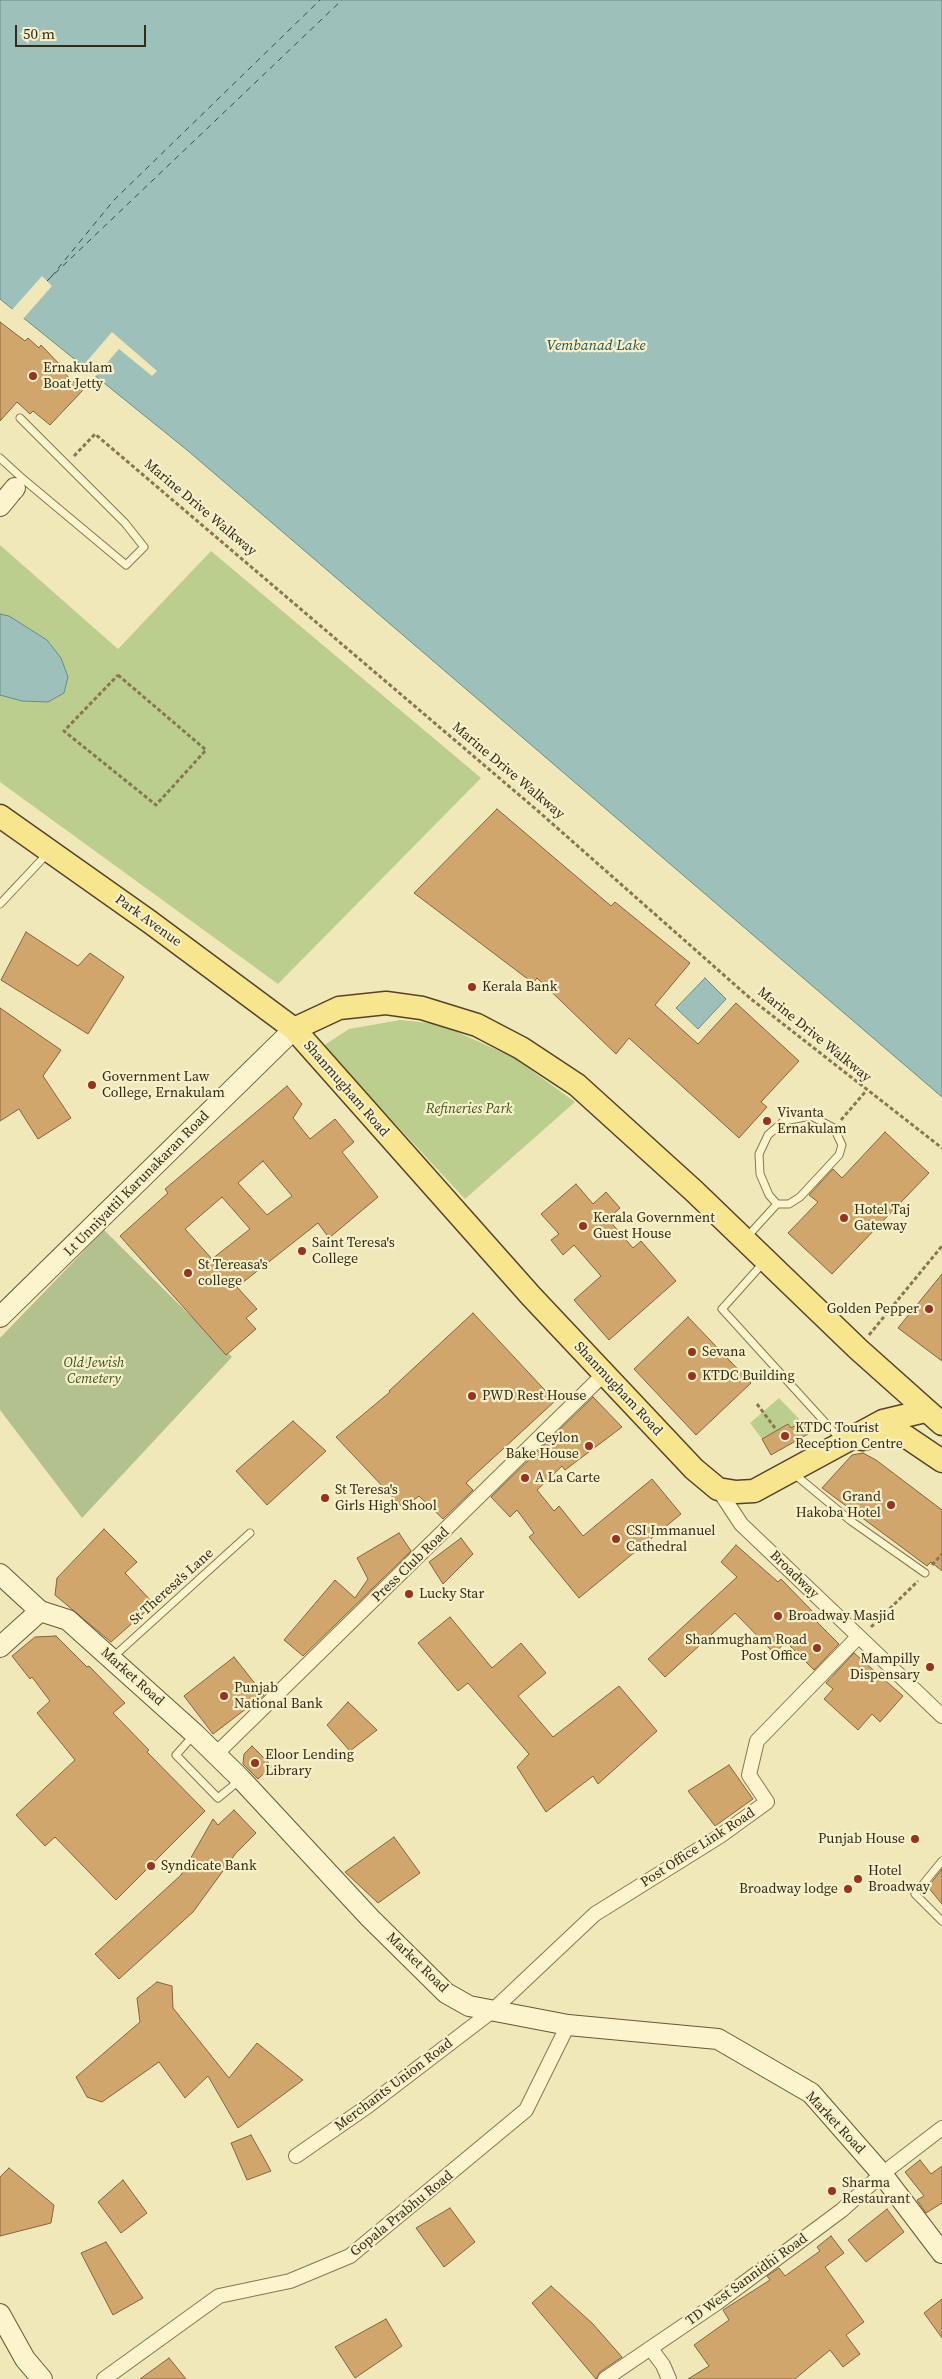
<!DOCTYPE html>
<html>
<head>
<meta charset="utf-8">
<style>
  body { margin:0 }
  #map { position:relative; width:942px; height:2379px; overflow:hidden; background:#f0e8b9; font-family:"Source Serif 4",serif }
  canvas { display:block }
  .scale { position:absolute; left:15px; top:25px; width:131px; height:22px; box-sizing:border-box; border:2px solid #352b19; border-top:0; padding-left:6px; font-size:15px; line-height:18px; white-space:nowrap; color:#352b19; -webkit-text-stroke:4px #f7f1c9; paint-order:stroke }
</style>
</head>
<body>
<div id="map">
<canvas width="942" height="2379"></canvas>
<div class="scale">50 m</div>
</div>
<script>
const g = document.querySelector('canvas').getContext('2d');
g.lineJoin = 'round';
function fillPath(path, color) { g.fillStyle = color; g.fill(path, 'evenodd'); }
const shape = rows => new Path2D(rows.map(r => 'M' + r).join(''));
function stroke(path, color, width, dash) { g.strokeStyle = color; g.lineWidth = width; g.lineCap = dash ? 'butt' : 'round'; g.setLineDash(dash || []); g.stroke(path); }
function drawText(font, color, halo, rows, align = 'center') {
  g.font = font + ' "Source Serif 4",serif'; g.lineWidth = 4.5; g.setLineDash([]); g.textBaseline = 'middle'; g.strokeStyle = halo; g.fillStyle = color; for (const [text, x, y, turn = 0] of rows) {
    g.save(); g.translate(x, y); g.rotate((+turn || 0) * Math.PI / 180); g.textAlign = isNaN(turn) ? turn : align; if (halo) g.strokeText(text, 0, 0); g.fillText(text, 0, 0); g.restore();
  }
}
const green = shape([
  [0,545,118,649,211,551,481,778,278,984,0,782],
  [400,1020,439,1024,513,1057,575,1102,465,1199,323,1046,349,1029],
  [779,1398,802,1422,791,1428,788,1424,762,1439,750,1423]
]);
const cemetery = shape([
  [104,1230,232,1357,82,1518,0,1410,0,1338]
]);
const water = shape([
  [0,0,942,0,942,1097,187,450,0,299,0,0],
  [0,614,9,616,47,640,61,658,68,677,64,693,48,702,22,701,0,695,0,614],
  [705,978,726,999,698,1029,676,1008,705,978]
]);
const pier = shape([
  [42,276,52,286,22,320,11,311],
  [112,332,157,371,152,376,119,349,94,378,81,368]
]);
const ferry = shape([
  [51,277,114,200,320,0],
  [47,281,342,0]
]);
const building = shape([
  [0,322,25,341,28,338,39,348,41,345,65,370,63,372,83,390,50,425,33,411,30,414,17,402,0,421,0,322],
  [497,809,611,906,615,902,690,963,655,1005,698,1044,736,1003,799,1061,761,1102,767,1107,739,1138,629,1038,616,1054,537,978,533,983,414,893,497,809],
  [26,932,78,966,90,953,124,977,88,1034,1,980,26,932],
  [0,1008,61,1050,43,1076,71,1118,38,1139,19,1109,0,1121,0,1008],
  [287,1086,302,1104,293,1118,310,1139,335,1119,354,1142,342,1152,378,1197,329,1238,318,1223,237,1287,257,1309,246,1318,256,1329,226,1355,120,1236,168,1193,165,1189,287,1086],
  [263,1161,292,1196,267,1215,238,1183,263,1161],
  [222,1197,250,1229,212,1259,185,1229,222,1197],
  [885,1132,929,1173,832,1274,788,1233,818,1202,809,1195,833,1169,842,1178,885,1132],
  [576,1184,593,1204,606,1192,620,1208,608,1219,633,1248,641,1241,676,1281,609,1340,574,1300,601,1276,574,1245,563,1255,551,1240,559,1234,541,1214,576,1184],
  [942,1274,942,1361,898,1328,942,1274],
  [473,1313,555,1401,466,1483,473,1490,443,1519,419,1496,403,1508,336,1437,390,1392,389,1391,473,1313],
  [688,1317,751,1383,696,1435,634,1369,688,1317],
  [593,1397,622,1427,565,1470,562,1466,537,1490,554,1511,559,1506,583,1536,652,1479,681,1514,579,1598,529,1537,534,1533,517,1510,510,1517,491,1497,593,1397],
  [293,1421,326,1451,267,1505,236,1471,293,1421],
  [802,1422,808,1434,771,1455,762,1439,788,1424,791,1428,802,1422],
  [863,1453,876,1460,942,1510,942,1571,931,1562,927,1566,822,1488,852,1455,863,1453],
  [104,1529,137,1562,125,1573,154,1604,111,1642,55,1595,57,1578,104,1529],
  [399,1533,411,1551,303,1656,284,1640,335,1580,355,1598,368,1579,357,1558,399,1533],
  [461,1538,473,1554,443,1584,429,1562,461,1538],
  [736,1545,778,1582,781,1579,815,1614,812,1617,839,1644,814,1670,786,1642,774,1653,735,1613,665,1677,648,1659,737,1577,721,1562,736,1545],
  [450,1617,492,1668,521,1643,546,1673,518,1696,553,1737,619,1686,657,1731,598,1784,593,1776,546,1812,517,1767,529,1754,468,1683,458,1691,418,1643,450,1617],
  [56,1636,87,1667,89,1666,125,1703,113,1713,149,1750,147,1752,205,1811,116,1900,55,1837,45,1846,16,1815,75,1760,37,1713,50,1701,32,1677,30,1679,12,1656,35,1637,56,1636],
  [854,1653,903,1696,880,1722,872,1714,858,1730,824,1699,833,1689,826,1683,854,1653],
  [234,1657,264,1695,213,1734,184,1696,234,1657],
  [348,1702,377,1730,350,1751,327,1725,348,1702],
  [252,1746,272,1766,258,1779,243,1764,244,1754,252,1746],
  [729,1765,753,1799,715,1826,688,1791,729,1765],
  [234,1810,256,1833,236,1853,193,1912,119,1979,95,1954,181,1875,213,1819,218,1825,234,1810],
  [394,1837,420,1873,378,1903,345,1872,394,1837],
  [942,1869,942,1904,928,1887,942,1869],
  [157,1982,172,1986,173,2008,229,2078,257,2043,303,2080,238,2128,208,2076,185,2098,159,2062,102,2102,87,2097,76,2077,140,2022,137,1998,157,1982],
  [251,2135,271,2171,247,2180,231,2143,251,2135],
  [920,2160,931,2174,942,2166,942,2203,926,2213,917,2200,924,2196,905,2172,920,2160],
  [9,2168,54,2205,51,2223,0,2236,0,2177,9,2168],
  [123,2180,147,2213,121,2233,98,2202,123,2180],
  [450,2208,475,2242,444,2267,416,2228,450,2208],
  [887,2209,904,2232,866,2262,848,2240,887,2209],
  [831,2236,844,2253,825,2267,864,2322,846,2335,860,2354,843,2367,830,2350,795,2379,688,2379,709,2366,694,2345,729,2320,723,2310,770,2280,767,2276,779,2268,785,2276,820,2251,817,2247,831,2236],
  [106,2242,143,2298,113,2315,81,2253,106,2242],
  [551,2286,592,2323,622,2357,600,2372,596,2379,532,2303,551,2286],
  [942,2299,942,2338,924,2313,942,2299],
  [386,2319,402,2346,355,2378,335,2347,386,2319],
  [169,2358,186,2379,140,2379,169,2358]
]);
const path = shape([
  [74,456,95,434,538,811,751,999,942,1148],
  [118,675,206,750,156,805,64,731,118,675],
  [841,1120,866,1091],
  [869,1335,942,1246],
  [757,1404,775,1428],
  [932,1565,942,1554],
  [871,1627,918,1581]
]);
const lane = shape([
  [0,458,23,479],
  [16,488,23,479,126,565,144,547,125,523,20,418],
  [0,904,48,853],
  [811,1116,834,1128,842,1145,839,1155,800,1197,789,1204,777,1204,769,1195,760,1174,759,1154,768,1135,784,1121,811,1116],
  [746,1238,777,1204],
  [764,1262,722,1309,842,1441],
  [793,1473,851,1521,925,1573],
  [112,1658,250,1533],
  [193,1736,176,1755,218,1798,240,1780],
  [942,1861,915,1894,942,1921]
]);
const street = shape([
  [718,1489,741,1524,942,1716],
  [216,1754,604,1374],
  [296,2156,368,2106,491,2012,595,1914,720,1836,767,1802,749,1775,757,1741,858,1637],
  [651,2349,663,2365,669,2379],
  [104,2379,219,2296,290,2281,350,2256,526,2110,568,2025],
  [605,2379,717,2303,842,2210,882,2174,942,2128]
]);
const secondary = shape([
  [0,506,15,488],
  [0,1317,294,1029],
  [0,1574,40,1611,68,1620,195,1734,241,1779,370,1918,446,1993,469,2006,568,2025,718,2039,811,2093,882,2174,942,2253],
  [0,1647,40,1611],
  [0,2314,25,2359,42,2379]
]);
const primary = shape([
  [0,816,150,922,294,1029,531,1296,694,1469,718,1489,736,1492,754,1491,883,1421,925,1411],
  [294,1029,339,1008,386,1003,422,1008,477,1025,521,1048,577,1085,694,1191,858,1349,942,1424],
  [862,1439,884,1434,905,1436,942,1461]
]);
const markers = [
  [33,376,5,"#993220"],
  [472,987,5,"#993220"],
  [92,1085,5,"#993220"],
  [767,1121,5,"#993220"],
  [844,1218,5,"#993220"],
  [583,1226,5,"#993220"],
  [302,1251,5,"#993220"],
  [188,1273,5,"#993220"],
  [929,1309,5,"#993220"],
  [692,1352,5,"#993220"],
  [692,1376,5,"#993220"],
  [472,1396,5,"#993220"],
  [785,1436,5,"#993220"],
  [589,1446,5,"#993220"],
  [525,1478,5,"#993220"],
  [325,1498,5,"#993220"],
  [891,1505,5,"#993220"],
  [616,1539,5,"#993220"],
  [409,1594,5,"#993220"],
  [778,1616,5,"#993220"],
  [817,1648,5,"#993220"],
  [930,1667,5,"#993220"],
  [224,1696,5,"#993220"],
  [255,1763,5,"#993220"],
  [915,1839,5,"#993220"],
  [151,1866,5,"#993220"],
  [858,1879,5,"#993220"],
  [848,1889,5,"#993220"],
  [832,2191,5,"#993220"]
];
const poiNames = [
  ["Ernakulam",43,368],
  ["Boat Jetty",43,384],
  ["Kerala Bank",482,987],
  ["Government Law",102,1077],
  ["College, Ernakulam",102,1093],
  ["Vivanta",777,1113],
  ["Ernakulam",777,1129],
  ["Hotel Taj",854,1210],
  ["Gateway",854,1226],
  ["Kerala Government",593,1218],
  ["Guest House",593,1234],
  ["Saint Teresa's",312,1243],
  ["College",312,1259],
  ["St Tereasa's",198,1265],
  ["college",198,1281],
  ["Golden Pepper",919,1309,"right"],
  ["Sevana",702,1352],
  ["KTDC Building",702,1376],
  ["PWD Rest House",482,1396],
  ["KTDC Tourist",795,1428],
  ["Reception Centre",795,1444],
  ["Ceylon",579,1438,"right"],
  ["Bake House",579,1454,"right"],
  ["A La Carte",535,1478],
  ["St Teresa's",335,1490],
  ["Girls High Shool",335,1506],
  ["Grand",881,1497,"right"],
  ["Hakoba Hotel",881,1513,"right"],
  ["CSI Immanuel",626,1531],
  ["Cathedral",626,1547],
  ["Lucky Star",419,1594],
  ["Broadway Masjid",788,1616],
  ["Shanmugham Road",807,1640,"right"],
  ["Post Office",807,1656,"right"],
  ["Mampilly",920,1659,"right"],
  ["Dispensary",920,1675,"right"],
  ["Punjab",234,1688],
  ["National Bank",234,1704],
  ["Eloor Lending",265,1755],
  ["Library",265,1771],
  ["Punjab House",905,1839,"right"],
  ["Syndicate Bank",161,1866],
  ["Hotel",868,1871],
  ["Broadway",868,1887],
  ["Broadway lodge",838,1889,"right"],
  ["Sharma",842,2183],
  ["Restaurant",842,2199]
];
const streetNames = [
  ["Marine Drive Walkway",200,508,40],
  ["Marine Drive Walkway",508,771,40],
  ["Park Avenue",148,921,36],
  ["Marine Drive Walkway",814,1035,39],
  ["Shanmugham Road",346,1089,49],
  ["Lt Unniyattil Karunakaran Road",137,1184,-45],
  ["Shanmugham Road",618,1389,47],
  ["Press Club Road",411,1565,-44],
  ["Broadway",794,1575,44],
  ["St Theresa's Lane",172,1587,-42],
  ["Market Road",132,1677,42],
  ["Post Office Link Road",698,1848,-33],
  ["Market Road",417,1963,44],
  ["Merchants Union Road",394,2085,-37],
  ["Market Road",835,2123,47],
  ["Gopala Prabhu Road",402,2214,-39],
  ["TD West Sannidhi Road",747,2280,-36]
];
const parkNames = [
  ["Refineries Park",469,1109],
  ["Old Jewish",94,1363],
  ["Cemetery",94,1379]
];
const waterNames = [
  ["Vembanad Lake",596,346]
];
fillPath(green, '#bcce8d');
fillPath(cemetery, '#b3c18e');
fillPath(water, '#9ec0bb');
stroke(water, '#668d89', 1);
fillPath(pier, '#f0e8b9');
stroke(ferry, '#275256', 1, [6, 5]);
fillPath(building, '#d0a66d');
stroke(building, '#876438', 1);
stroke(lane, '#877753', 9);
stroke(street, '#877753', 16);
stroke(secondary, '#685737', 22);
stroke(primary, '#544329', 25);
stroke(path, '#877753', 3, [4, 2.5]);
stroke(lane, '#fbf4cc', 7);
stroke(street, '#fbf4cc', 14);
stroke(secondary, '#fbf4cc', 20);
stroke(primary, '#f7e68d', 22);
for (const [x, y, r, color] of markers) { const dot = new Path2D(); dot.arc(x, y, r, 0, 2 * Math.PI); g.fillStyle = color; g.fill(dot); stroke(dot, '#f7f1c9', 2); }
drawText('14px', '#352b19', '#f7f1c9', poiNames, 'left');
drawText('14px', '#352b19', '#f7f1c9', streetNames);
drawText('italic 14px', '#3d521f', '#f7f1c9', parkNames);
drawText('italic 15px', '#275256', '#f7f1c9', waterNames);
</script>
</body>
</html>
